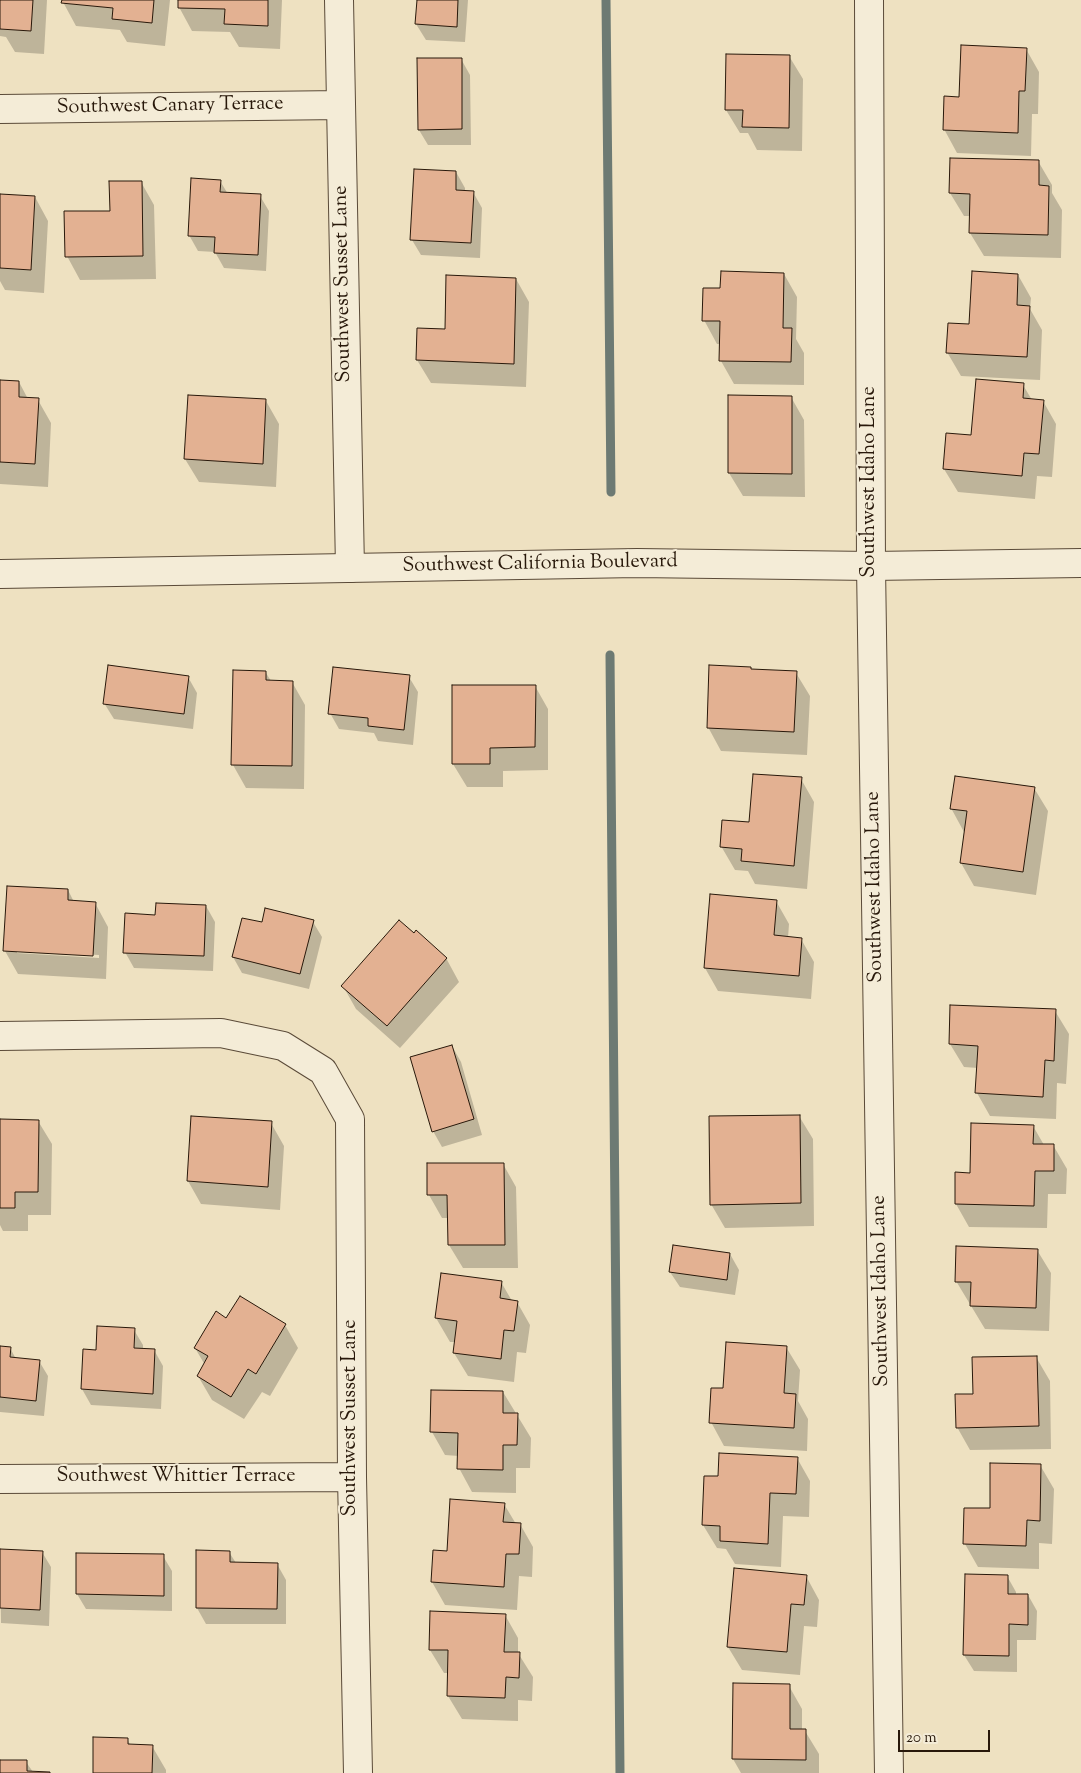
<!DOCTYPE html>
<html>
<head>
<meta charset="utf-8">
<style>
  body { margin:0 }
  #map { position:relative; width:1081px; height:1773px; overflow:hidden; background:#eee1c1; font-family:"Sorts Mill Goudy",serif }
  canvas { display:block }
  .scale { position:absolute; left:898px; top:1730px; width:92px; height:22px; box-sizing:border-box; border:2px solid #28180a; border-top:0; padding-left:6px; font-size:15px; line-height:18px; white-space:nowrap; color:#28180a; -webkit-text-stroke:4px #f4ecd7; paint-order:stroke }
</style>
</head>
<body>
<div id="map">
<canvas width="1081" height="1773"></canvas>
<div class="scale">20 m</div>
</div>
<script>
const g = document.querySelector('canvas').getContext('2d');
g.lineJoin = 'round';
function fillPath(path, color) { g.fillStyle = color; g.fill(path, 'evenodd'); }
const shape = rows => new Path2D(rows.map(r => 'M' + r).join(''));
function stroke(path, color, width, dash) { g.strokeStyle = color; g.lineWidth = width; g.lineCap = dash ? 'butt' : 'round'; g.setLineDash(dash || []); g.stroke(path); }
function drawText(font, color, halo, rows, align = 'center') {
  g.font = font + ' "Sorts Mill Goudy",serif'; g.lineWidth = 4; g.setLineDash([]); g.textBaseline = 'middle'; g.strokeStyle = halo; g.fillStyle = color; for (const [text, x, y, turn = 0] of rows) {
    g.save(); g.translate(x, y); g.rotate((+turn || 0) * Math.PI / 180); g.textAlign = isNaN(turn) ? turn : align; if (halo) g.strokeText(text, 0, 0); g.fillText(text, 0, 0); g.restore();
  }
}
const shadow = shape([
  [0,0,47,0,44,54,15,52,6,37,0,36],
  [63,0,170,0,165,46,127,42,120,30,76,26,63,2],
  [179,0,282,0,280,49,239,47,230,32,192,31,179,7],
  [418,0,468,0,465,42,426,40,416,24],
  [1026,49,1039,72,1038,114,1032,114,1031,156,957,153,944,129,960,98],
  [789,56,803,79,802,151,757,150,748,133,740,133,726,110],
  [461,59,470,75,471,145,428,145,419,130],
  [1038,161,1052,185,1052,193,1062,210,1061,258,984,256,970,233,970,216,964,216,950,193],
  [456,172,465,188,465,191,473,192,482,208,480,258,421,255,412,240],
  [220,181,228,194,260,196,269,211,266,271,224,268,215,252,198,251,189,235],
  [141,182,154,205,156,279,80,280,67,256],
  [0,195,35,197,48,221,44,293,5,290,0,281],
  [784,274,797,297,796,339,804,353,804,385,734,384,721,361,721,344,717,344,704,320,722,289],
  [1018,275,1031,298,1030,309,1042,330,1040,380,961,376,947,352,970,325],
  [516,279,529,302,526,387,431,383,417,360],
  [0,381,19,382,28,399,38,400,51,423,48,487,0,484],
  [1023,385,1032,400,1043,401,1056,424,1052,477,1037,476,1035,499,958,492,944,469],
  [791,397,804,420,805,497,743,496,729,473],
  [266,401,279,424,276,487,199,482,185,459],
  [752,671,796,673,810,696,807,755,721,751,708,727],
  [266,673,271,681,292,682,305,705,304,789,246,788,233,765],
  [188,677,197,693,193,729,114,719,104,703],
  [409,677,418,692,413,745,378,741,374,733,339,729,330,713],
  [535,686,548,709,548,770,503,771,503,787,467,787,453,764],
  [801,779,814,802,807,889,755,884,748,871,735,870,721,846],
  [1034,788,1048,811,1036,895,974,886,961,863,964,832,951,808],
  [68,890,74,902,95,903,108,927,106,979,18,974,5,951],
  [17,951,99,955,99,958,17,953],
  [776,901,789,924,788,938,801,939,814,962,811,999,718,991,705,968],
  [206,906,215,922,213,971,134,968,125,952,157,916],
  [313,922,322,937,309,989,242,973,233,957,262,924],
  [446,958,459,982,400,1048,356,1009,343,986],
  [1055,1011,1069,1034,1066,1084,1057,1083,1056,1119,990,1116,977,1093,978,1068,964,1067,950,1044],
  [452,1046,461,1062,482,1135,442,1147,433,1131],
  [799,1116,813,1139,814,1226,725,1228,711,1204],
  [192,1117,271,1123,284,1146,280,1210,201,1204,188,1181],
  [0,1120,38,1121,52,1144,51,1215,28,1215,28,1231,3,1231,0,1225],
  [1033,1126,1044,1145,1053,1145,1067,1169,1066,1194,1048,1194,1047,1228,969,1227,956,1204],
  [503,1164,516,1187,518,1268,463,1268,449,1245,449,1218,442,1218,429,1195],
  [1037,1250,1051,1273,1049,1331,985,1329,956,1281],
  [730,1254,739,1270,735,1295,680,1287,670,1272],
  [442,1275,501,1282,512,1301,517,1302,530,1325,526,1353,517,1352,514,1382,468,1376,454,1353,456,1342,450,1342,436,1318],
  [227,1319,285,1325,298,1348,270,1396,262,1392,244,1419,212,1400,198,1376,205,1365,195,1348],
  [134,1330,143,1345,143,1350,154,1350,163,1366,161,1409,91,1405,82,1389,97,1351],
  [0,1347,10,1348,16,1359,39,1361,48,1376,44,1416,0,1412],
  [786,1347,800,1370,798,1401,808,1419,807,1451,724,1446,711,1422,725,1390],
  [1036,1357,1050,1381,1051,1449,970,1450,957,1427,974,1395],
  [503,1392,531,1438,530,1468,516,1468,516,1493,472,1492,459,1468,459,1456,445,1455,432,1432],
  [797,1458,810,1481,809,1517,783,1516,781,1567,735,1564,726,1549,717,1548,703,1525,719,1478],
  [1040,1465,1054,1489,1052,1544,1039,1543,1039,1569,978,1567,965,1544],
  [504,1504,516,1524,520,1524,533,1547,532,1577,519,1576,517,1610,445,1605,432,1582,449,1552],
  [0,1550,42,1552,51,1567,49,1626,1,1623],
  [198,1551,229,1552,236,1563,277,1564,286,1580,286,1624,206,1624,197,1608],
  [163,1556,172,1571,172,1611,86,1609,77,1594],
  [806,1576,819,1600,817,1627,804,1626,800,1675,742,1670,728,1647],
  [966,1576,1007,1576,1016,1592,1016,1595,1028,1595,1037,1611,1036,1640,1017,1640,1017,1672,974,1671,964,1655],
  [505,1615,518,1638,518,1653,533,1677,532,1701,518,1700,518,1721,462,1719,448,1696,449,1673,444,1673,430,1650],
  [734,1685,789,1686,802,1709,802,1731,805,1731,819,1754,819,1773,741,1773,733,1759],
  [127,1739,131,1746,152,1746,166,1770,166,1773,94,1773],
  [0,1761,26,1762,33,1772,50,1773,0,1773]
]);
const stream = shape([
  [606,0,611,492],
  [610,655,620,1773]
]);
const building = shape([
  [0,0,33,0,31,31,0,29,0,0],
  [62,0,154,0,152,23,112,19,113,8,61,3,62,0],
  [178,0,268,0,268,26,224,24,225,9,178,8,178,0],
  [417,0,458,0,457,27,415,24,417,0],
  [961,45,1027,48,1025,91,1019,91,1018,133,943,130,944,96,959,97,961,45],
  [726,54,790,55,789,128,742,127,743,110,725,110,726,54],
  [417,58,462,58,462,129,418,130,417,58],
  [950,158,1039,160,1039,185,1049,186,1048,235,969,233,970,194,949,193,950,158],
  [414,169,456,171,456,190,474,191,471,243,410,240,414,169],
  [191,178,221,180,220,192,261,194,258,255,214,253,215,237,188,236,191,178],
  [109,181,142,181,143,256,65,257,64,211,110,211,109,181],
  [0,194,35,196,31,270,0,268,0,194],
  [721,271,784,273,783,328,792,328,791,362,719,361,720,321,702,321,703,288,720,288,721,271],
  [972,271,1018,274,1017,305,1030,306,1027,357,946,353,948,323,969,324,972,271],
  [446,275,516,278,514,364,416,360,417,328,445,329,446,275],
  [976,379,1024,383,1023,398,1044,400,1039,454,1024,453,1022,476,943,469,946,433,971,435,976,379],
  [0,380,19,381,19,397,39,398,35,464,0,462,0,380],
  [188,395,266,399,263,464,184,459,188,395],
  [728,395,792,396,792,474,728,473,728,395],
  [108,665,189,676,184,714,103,704,108,665],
  [709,665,751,667,751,669,797,671,794,732,707,728,709,665],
  [333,667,410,675,404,730,368,726,368,718,328,714,333,667],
  [233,670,266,671,266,680,293,681,292,766,231,765,233,670],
  [452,685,536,685,535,747,490,748,490,764,452,764,452,685],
  [753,774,802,777,794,866,741,861,742,849,720,847,722,820,749,822,753,774],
  [955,776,1035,787,1023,872,960,863,967,811,950,809,955,776],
  [7,886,68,889,68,900,96,902,93,956,3,951,7,886],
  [710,894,777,900,774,935,802,938,799,976,704,968,710,894],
  [156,903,206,905,204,956,123,953,125,913,155,915,156,903],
  [265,908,314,920,300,974,232,957,242,918,262,922,265,908],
  [399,920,414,933,416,930,447,958,387,1026,341,986,399,920],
  [950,1005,1056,1009,1054,1061,1045,1060,1043,1097,975,1093,978,1046,949,1044,950,1005],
  [452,1045,474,1119,432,1132,410,1057,452,1045],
  [800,1115,801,1203,710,1205,709,1116,800,1115],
  [191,1116,272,1121,268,1187,187,1181,191,1116],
  [0,1119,39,1120,38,1192,15,1192,15,1208,0,1208,0,1119],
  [971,1123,1034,1125,1033,1144,1054,1144,1054,1171,1035,1171,1034,1206,955,1204,955,1172,970,1173,971,1123],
  [427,1163,504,1163,505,1245,448,1245,447,1195,427,1195,427,1163],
  [673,1245,730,1253,727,1280,669,1272,673,1245],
  [956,1246,1038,1249,1036,1308,970,1306,971,1282,955,1282,956,1246],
  [441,1273,502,1281,500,1298,518,1301,514,1331,504,1330,501,1359,453,1353,457,1321,435,1318,441,1273],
  [240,1296,286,1324,256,1374,248,1369,231,1397,197,1376,208,1356,194,1348,216,1311,226,1318,240,1296],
  [97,1326,135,1328,134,1348,155,1349,153,1394,81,1389,83,1349,96,1350,97,1326],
  [726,1342,787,1346,784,1393,796,1394,794,1428,709,1423,711,1388,723,1388,726,1342],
  [0,1346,11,1347,10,1357,40,1360,36,1401,0,1397,0,1346],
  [1037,1356,1039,1426,956,1428,955,1394,973,1394,972,1357,1037,1356],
  [431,1390,503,1391,503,1413,518,1413,517,1445,503,1445,503,1470,457,1469,458,1433,430,1432,431,1390],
  [719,1453,798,1457,796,1494,770,1493,768,1544,720,1541,720,1526,702,1525,704,1476,718,1476,719,1453],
  [990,1463,1041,1464,1040,1521,1027,1520,1026,1546,963,1544,964,1508,990,1508,990,1463],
  [450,1499,505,1503,503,1522,521,1523,519,1554,506,1554,504,1587,431,1582,433,1550,447,1551,450,1499],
  [0,1549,43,1551,40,1610,0,1608,0,1549],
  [196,1550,230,1551,230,1562,278,1563,277,1609,196,1608,196,1550],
  [76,1553,164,1554,164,1596,76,1594,76,1553],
  [734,1568,807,1575,804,1605,791,1604,787,1652,727,1647,734,1568],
  [965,1574,1008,1575,1008,1594,1028,1594,1028,1625,1009,1624,1009,1656,963,1655,965,1574],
  [430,1611,506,1614,504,1652,520,1652,519,1678,506,1677,505,1698,447,1696,448,1650,429,1650,430,1611],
  [733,1683,790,1684,790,1729,806,1729,806,1760,732,1759,733,1683],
  [93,1737,128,1738,128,1744,153,1745,152,1773,93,1773,93,1737],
  [0,1760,27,1760,27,1771,50,1772,50,1773,0,1773,0,1760]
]);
const minor = shape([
  [339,0,350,568],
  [869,0,871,566,889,1773],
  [0,109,341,105],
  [0,1036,221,1033,283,1046,323,1071,350,1119,352,1477,358,1773],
  [0,1479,352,1477]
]);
const tertiary = shape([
  [0,574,637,563,871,566,1081,563]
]);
const streetNames = [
  ["Southwest Canary Terrace",170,107,-1],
  ["Southwest Susset Lane",344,284,-91],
  ["Southwest Idaho Lane",871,482,-90],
  ["Southwest California Boulevard",540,565,-1],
  ["Southwest Idaho Lane",876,887,-91],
  ["Southwest Idaho Lane",882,1291,-91],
  ["Southwest Susset Lane",352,1418,-90],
  ["Southwest Whittier Terrace",176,1478]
];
fillPath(shadow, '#0003');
stroke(stream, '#6d7a73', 9);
fillPath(building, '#e3b192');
stroke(building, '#28180a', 1);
stroke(minor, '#5a4a38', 30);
stroke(tertiary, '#5a4a38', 30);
stroke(minor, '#f4ecd7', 28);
stroke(tertiary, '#f4ecd7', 28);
drawText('20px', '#28180a', '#f4ecd7', streetNames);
</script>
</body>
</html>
